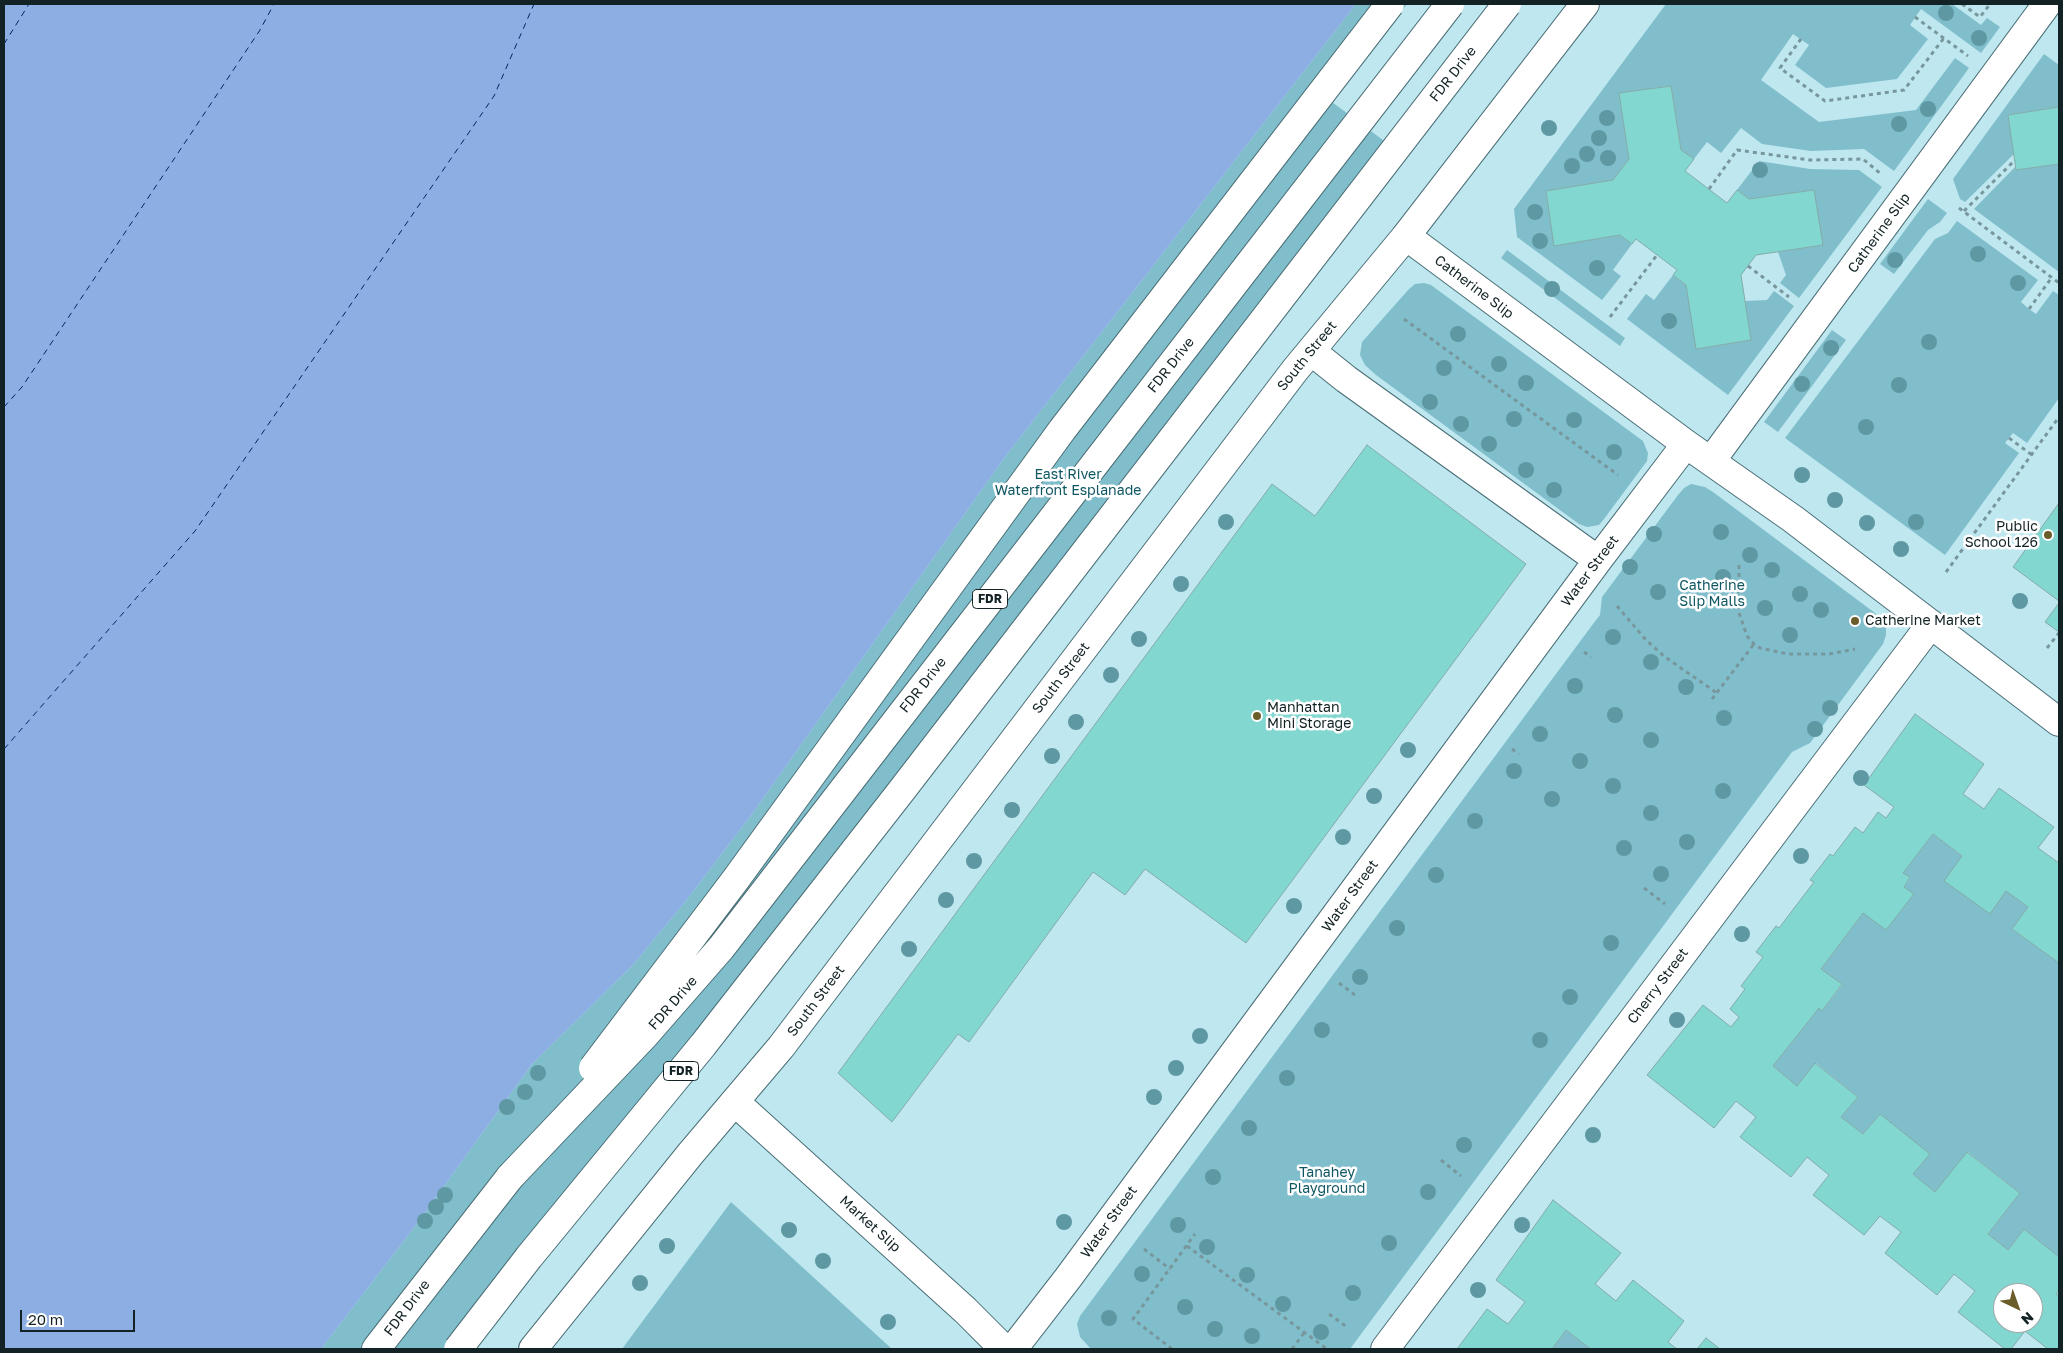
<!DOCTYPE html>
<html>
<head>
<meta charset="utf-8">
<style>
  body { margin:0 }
  #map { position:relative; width:2063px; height:1353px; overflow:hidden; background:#bfe7f0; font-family:"Golos Text",sans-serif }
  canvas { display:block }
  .frame { position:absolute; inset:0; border:5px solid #122225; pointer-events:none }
  .north { position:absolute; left:1993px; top:1283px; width:50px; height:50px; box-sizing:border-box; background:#fff; border:1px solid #a0a7a8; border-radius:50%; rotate:138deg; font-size:14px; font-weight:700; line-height:20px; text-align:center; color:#122225 }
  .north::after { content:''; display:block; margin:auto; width:18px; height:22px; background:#6a5d2a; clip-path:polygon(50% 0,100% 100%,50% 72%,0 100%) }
  .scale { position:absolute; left:20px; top:1310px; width:115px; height:22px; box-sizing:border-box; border:2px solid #122225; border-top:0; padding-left:6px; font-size:15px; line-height:18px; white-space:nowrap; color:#122225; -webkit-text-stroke:4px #fff; paint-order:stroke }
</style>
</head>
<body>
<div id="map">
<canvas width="2063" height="1353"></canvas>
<div class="frame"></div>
<div class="north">N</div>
<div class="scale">20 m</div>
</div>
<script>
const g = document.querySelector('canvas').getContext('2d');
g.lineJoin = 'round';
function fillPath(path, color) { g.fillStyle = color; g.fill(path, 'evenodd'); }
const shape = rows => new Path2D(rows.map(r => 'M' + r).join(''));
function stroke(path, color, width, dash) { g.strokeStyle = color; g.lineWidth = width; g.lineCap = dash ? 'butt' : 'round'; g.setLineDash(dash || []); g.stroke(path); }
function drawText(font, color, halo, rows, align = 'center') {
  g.font = font + ' "Golos Text",sans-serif'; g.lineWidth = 5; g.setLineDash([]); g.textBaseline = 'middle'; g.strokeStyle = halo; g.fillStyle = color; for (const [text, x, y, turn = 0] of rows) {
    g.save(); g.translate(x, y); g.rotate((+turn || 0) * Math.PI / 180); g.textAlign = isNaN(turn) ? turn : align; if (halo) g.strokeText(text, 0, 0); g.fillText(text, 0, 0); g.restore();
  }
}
const green = shape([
  [1356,4,1407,4,1332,102,1403,155,471,1349,321,1349,419,1221,532,1064,632,966,685,902,752,814,1005,457],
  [1666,4,1952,4,1981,25,1987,18,2000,27,1981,53,1921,9,1910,25,1928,39,1897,79,1826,88,1795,65,1809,45,1793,34,1761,80,1819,122,1916,110,1955,58,1969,68,1894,171,1864,149,1811,151,1762,144,1741,128,1721,153,1707,142,1694,159,1681,150,1671,86,1619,93,1629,159,1613,180,1546,191,1554,245,1620,235,1632,244,1613,270,1621,276,1602,300,1517,237,1514,209],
  [2044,54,2059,65,2059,107,2008,115,2014,154,1965,202,1960,199,1953,179],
  [1759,161,1810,169,1859,170,1882,187,1799,298,1780,283,1786,275,1778,252,1822,245,1814,190,1749,199,1737,190],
  [2059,164,2059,272,1974,209,2015,167,2016,170],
  [1928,199,1947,213,1940,222,1928,230,1894,274,1880,264],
  [1957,221,2038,280,2021,302,2029,309,2036,314,2053,291,2059,295,2059,398,2027,443,2013,433,2005,443,2019,453,1945,555,1785,438,1935,239,1948,233],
  [1507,250,1625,338,1620,346,1501,258],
  [1673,275,1686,285,1697,349,1750,340,1745,301,1767,300,1774,291,1794,306,1728,395,1627,319,1646,294,1654,300],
  [1424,283,1431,285,1643,441,1648,453,1647,461,1604,519,1599,525,1587,527,1579,524,1376,375,1365,365,1360,355,1362,342,1409,289,1415,284],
  [1832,330,1846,340,1778,432,1764,422],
  [1691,484,1705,487,1713,492,1875,613,1886,627,1886,635,1883,644,1810,743,1792,752,1350,1349,1091,1349,1080,1337,1077,1324,1080,1316,1593,624,1600,615,1602,597,1678,495,1684,488],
  [1933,834,2028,907,2012,929,2059,963,2059,1257,2024,1229,2008,1250,1988,1234,2020,1193,1968,1152,1935,1192,1913,1174,1929,1154,1880,1114,1863,1134,1841,1117,1858,1097,1816,1063,1797,1086,1773,1066,1819,1008,1823,1010,1842,985,1821,969,1863,913,1913,894,1904,887,1910,878,1903,873],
  [731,1202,892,1349,622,1349],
  [1566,1330,1591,1349,1552,1349]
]);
const water = shape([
  [4,4,1356,4,1005,457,752,814,685,902,632,966,532,1064,419,1221,321,1349,4,1349]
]);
const ferry = shape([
  [4,44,29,4],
  [4,407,22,387,260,30,274,4],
  [4,749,195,531,494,96,534,4]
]);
const building = shape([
  [1671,86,1681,150,1694,159,1685,171,1727,203,1737,190,1749,199,1814,190,1823,245,1756,255,1741,275,1751,340,1696,349,1686,285,1673,275,1677,270,1636,239,1632,244,1620,235,1554,246,1546,191,1613,180,1629,159,1619,93,1671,86],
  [2059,107,2059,164,2016,170,2008,115,2059,107],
  [1367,445,1526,564,1246,943,1145,869,1125,895,1093,872,969,1042,958,1034,892,1122,838,1073,1272,484,1315,516,1367,445],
  [2059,503,2059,601,2013,567,2059,503],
  [2059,603,2059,632,2045,622,2059,603],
  [1915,714,1984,764,1963,794,1984,809,1999,788,2054,827,2038,848,2059,863,2059,963,2012,929,2028,907,2006,891,1990,914,1944,881,1962,856,1933,834,1903,873,1910,877,1904,887,1914,894,1886,930,1863,913,1821,969,1842,984,1822,1011,1819,1008,1773,1066,1797,1086,1815,1063,1858,1097,1841,1117,1863,1134,1880,1114,1930,1154,1913,1174,1935,1192,1967,1152,2020,1193,1988,1234,2008,1250,2024,1229,2059,1257,2059,1290,2056,1294,2059,1296,2059,1349,2048,1349,2025,1331,2011,1349,2005,1349,1958,1312,1975,1291,1954,1274,1937,1295,1885,1253,1901,1232,1880,1216,1864,1235,1813,1195,1829,1175,1807,1157,1791,1177,1740,1137,1756,1117,1736,1101,1714,1128,1647,1075,1703,1005,1731,1027,1739,1017,1730,1009,1745,989,1741,986,1763,957,1756,952,1776,926,1779,928,1814,882,1810,880,1830,854,1833,856,1855,827,1863,833,1878,812,1886,818,1894,807,1864,785,1915,714],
  [2003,1293,2033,1293,2033,1323,2003,1323,2003,1293],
  [1553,1200,1621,1253,1595,1284,1616,1301,1633,1280,1684,1321,1668,1342,1677,1349,1591,1349,1566,1330,1552,1349,1457,1349,1487,1309,1508,1324,1525,1302,1496,1280,1553,1200],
  [1706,1338,1720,1349,1697,1349,1706,1338]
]);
const path = shape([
  [1962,4,1980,17,1990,4],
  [1915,17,1968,56],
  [1801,39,1780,68,1825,101,1904,90,1944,38],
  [1709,189,1737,150,1810,160,1863,159,1881,174],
  [1959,208,2059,283],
  [1964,211,2015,160],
  [1748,266,1789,297],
  [2029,309,2052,277],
  [1610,317,1657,255],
  [1404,319,1618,475],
  [2009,438,2032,455],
  [1739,565,1739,613,1747,636,1754,644,1760,648,1788,654,1829,654,1855,649],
  [1946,572,2059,417],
  [1617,606,1646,640,1665,657,1717,693],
  [2047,648,2059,633],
  [1584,652,1591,657],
  [1712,699,1754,644],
  [1512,749,1519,754],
  [1644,888,1665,904],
  [1339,983,1355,995],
  [1441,1160,1461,1176],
  [1187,1246,1327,1349],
  [1144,1249,1170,1269],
  [1329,1314,1347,1327],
  [1172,1349,1133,1319,1195,1234],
  [1292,1349,1304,1333]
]);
const minor = shape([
  [1406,236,1686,444,1793,519,2059,722],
  [1311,351,1346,379,1598,560],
  [1711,461,2047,4],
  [735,1102,965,1310,1004,1349],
  [1013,1349,1068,1278,1598,560,1686,444],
  [1385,1349,1931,624]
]);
const major = shape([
  [533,1349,691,1153,781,1047,1295,370,1406,236,1585,4]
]);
const highway = shape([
  [376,1349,510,1177]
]);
const highwayBridge = shape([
  [593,1068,736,879,1062,430,1390,4],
  [510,1177,645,1035,721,948,1450,4],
  [458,1349,529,1257,703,1045,902,790,1507,4]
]);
const trees = [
  [1946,13],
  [1979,38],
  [1928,109],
  [1607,118],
  [1899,124],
  [1549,128],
  [1599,138],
  [1587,154],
  [1608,158],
  [1572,166],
  [1760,170],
  [1535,212],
  [1540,241],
  [1978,254],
  [1895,260],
  [1597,268],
  [2018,283],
  [1552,289],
  [1669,321],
  [1458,334],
  [1929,342],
  [1831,348],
  [1499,364],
  [1444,368],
  [1526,383],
  [1802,384],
  [1899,385],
  [1430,402],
  [1514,419],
  [1574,420],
  [1461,424],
  [1866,427],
  [1489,444],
  [1614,452],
  [1526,470],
  [1802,475],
  [1554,490],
  [1835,500],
  [1226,522],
  [1916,522],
  [1867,523],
  [1721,532],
  [1654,534],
  [1901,549],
  [1750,555],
  [1630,567],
  [1772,570],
  [1723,577],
  [1181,584],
  [1658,592],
  [1800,594],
  [2020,601],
  [1765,608],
  [1821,610],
  [1790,635],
  [1613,637],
  [1139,639],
  [1651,662],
  [1111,675],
  [1575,686],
  [1686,687],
  [1830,708],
  [1615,715],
  [1724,718],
  [1076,722],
  [1815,729],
  [1540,734],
  [1651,740],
  [1408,750],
  [1052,756],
  [1580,761],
  [1514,771],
  [1861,778],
  [1613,786],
  [1723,791],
  [1374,796],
  [1552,799],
  [1012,810],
  [1651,813],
  [1475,821],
  [1343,837],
  [1687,842],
  [1624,848],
  [1801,856],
  [974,861],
  [1661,874],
  [1436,875],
  [946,900],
  [1294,906],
  [1397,928],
  [1742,934],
  [1611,943],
  [909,949],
  [1360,977],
  [1570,997],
  [1677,1020],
  [1322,1030],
  [1200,1036],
  [1540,1040],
  [1176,1068],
  [538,1073],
  [1287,1078],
  [525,1092],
  [1154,1097],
  [507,1107],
  [1249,1128],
  [1593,1135],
  [1464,1145],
  [1213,1177],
  [1428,1192],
  [445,1195],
  [436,1207],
  [425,1221],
  [1064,1222],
  [1178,1225],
  [1522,1225],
  [789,1230],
  [1389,1243],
  [667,1246],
  [1207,1247],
  [823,1261],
  [1142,1274],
  [1247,1275],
  [640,1283],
  [1478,1290],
  [1353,1293],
  [1283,1304],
  [1185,1307],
  [1109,1318],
  [888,1322],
  [1215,1329],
  [1321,1332],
  [1252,1336]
];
const markers = [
  [2048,535,5,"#6a5d2a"],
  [1855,621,5,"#6a5d2a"],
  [1257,716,5,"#6a5d2a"]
];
const shields = [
  [990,599,35],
  [681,1071,35]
];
const shieldNames = [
  ["FDR",990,599],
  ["FDR",681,1071]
];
const streetNames = [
  ["FDR Drive",1453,74,-52],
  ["Catherine Slip",1879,233,-54],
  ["Catherine Slip",1474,287,37],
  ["South Street",1307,356,-51],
  ["FDR Drive",1171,365,-52],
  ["Water Street",1590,571,-53],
  ["South Street",1061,678,-53],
  ["FDR Drive",923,685,-52],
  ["Water Street",1350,896,-54],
  ["Cherry Street",1658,986,-53],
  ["South Street",816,1001,-53],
  ["FDR Drive",673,1003,-49],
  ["Water Street",1109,1222,-54],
  ["Market Slip",870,1224,42],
  ["FDR Drive",407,1308,-53]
];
const parkNames = [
  ["East River",1068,475],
  ["Waterfront Esplanade",1068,491],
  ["Catherine",1712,586],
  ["Slip Malls",1712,602],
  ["Tanahey",1327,1173],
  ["Playground",1327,1189]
];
const poiNames = [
  ["Public",2038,527,"right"],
  ["School 126",2038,543,"right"],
  ["Catherine Market",1865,621],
  ["Manhattan",1267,708],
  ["Mini Storage",1267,724]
];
fillPath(green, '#80becb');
fillPath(water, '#8daee3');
stroke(ferry, '#002662', 1, [6, 5]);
fillPath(building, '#82d7d1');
stroke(building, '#83aba7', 1);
stroke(minor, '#4a6e76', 30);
stroke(major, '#4a6e76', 30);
stroke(highway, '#4a6e76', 30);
stroke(path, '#78979d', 3, [4, 4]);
stroke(minor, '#fff', 28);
stroke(major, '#fff', 28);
stroke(highway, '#fff', 28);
stroke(highwayBridge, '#4a6e76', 30, []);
stroke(highwayBridge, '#fff', 28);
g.fillStyle = '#5e98a2';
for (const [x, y] of trees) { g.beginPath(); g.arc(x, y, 8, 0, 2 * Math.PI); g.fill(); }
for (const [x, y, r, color] of markers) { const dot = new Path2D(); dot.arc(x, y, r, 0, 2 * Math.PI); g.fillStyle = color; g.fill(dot); stroke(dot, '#fff', 2); }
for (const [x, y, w] of shields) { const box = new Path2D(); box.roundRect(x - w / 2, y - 9.5, w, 19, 4); g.fillStyle = '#fff'; g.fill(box); stroke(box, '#122225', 1); }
drawText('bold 12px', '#122225', null, shieldNames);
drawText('14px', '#122225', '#fff', streetNames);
drawText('14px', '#0f5763', '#fff', parkNames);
drawText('14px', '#122225', '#fff', poiNames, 'left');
</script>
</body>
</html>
